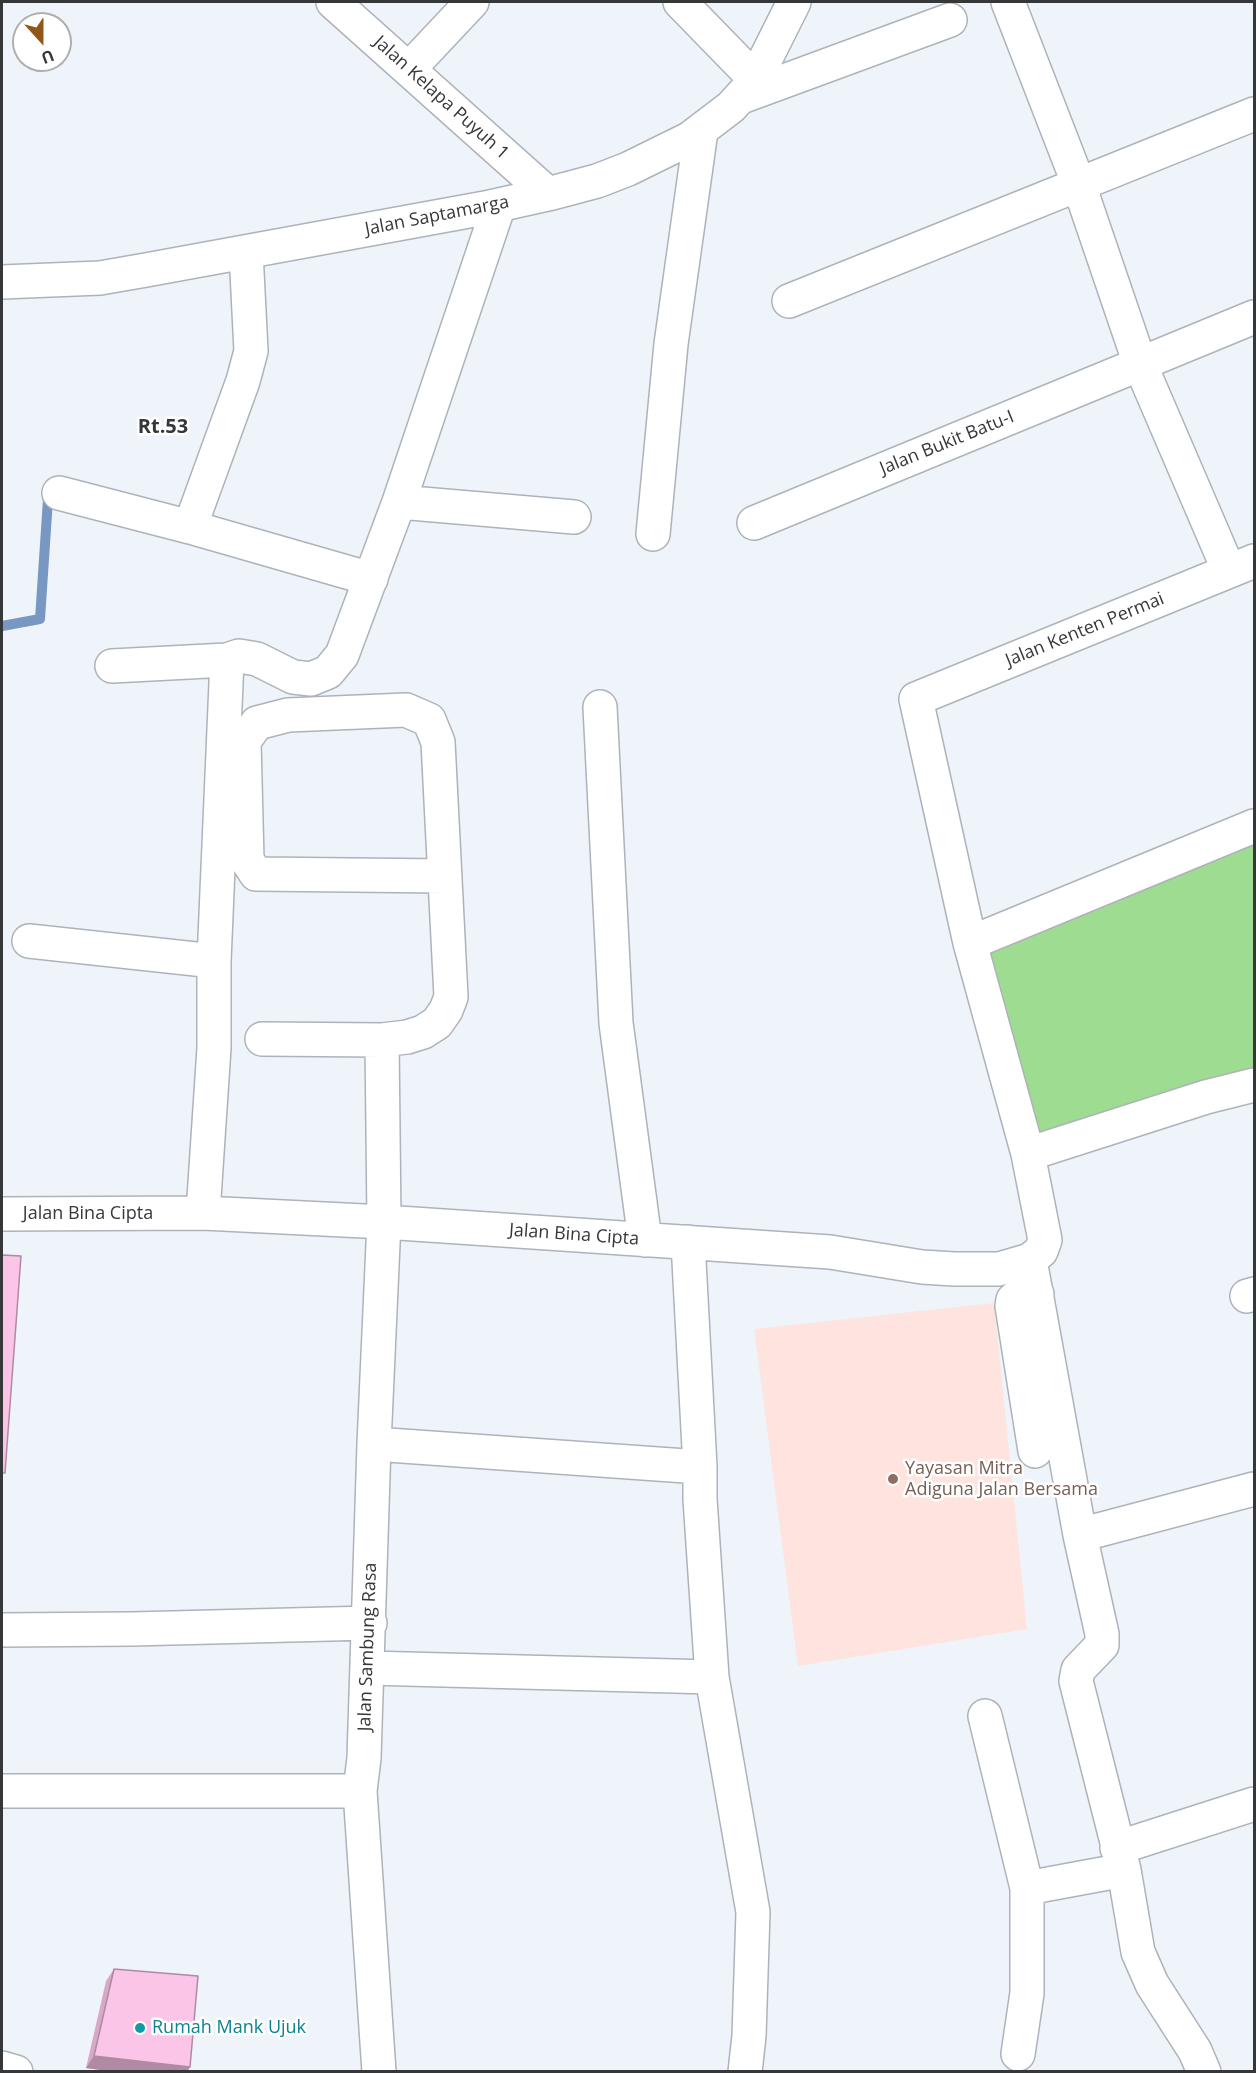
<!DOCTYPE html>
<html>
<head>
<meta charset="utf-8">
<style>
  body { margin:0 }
  #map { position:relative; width:1256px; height:2073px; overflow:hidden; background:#eff4fb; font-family:"Open Sans",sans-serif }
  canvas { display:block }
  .frame { position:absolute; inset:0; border:3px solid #353739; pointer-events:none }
  .north { position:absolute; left:12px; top:12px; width:60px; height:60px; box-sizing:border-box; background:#fff; border:2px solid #aeafb0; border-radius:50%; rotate:159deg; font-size:16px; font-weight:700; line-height:24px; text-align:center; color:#353739 }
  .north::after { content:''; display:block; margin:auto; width:21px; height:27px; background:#925716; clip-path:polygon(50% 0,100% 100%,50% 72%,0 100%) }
</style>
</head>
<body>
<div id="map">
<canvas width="1256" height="2073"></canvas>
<div class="frame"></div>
<div class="north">U</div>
</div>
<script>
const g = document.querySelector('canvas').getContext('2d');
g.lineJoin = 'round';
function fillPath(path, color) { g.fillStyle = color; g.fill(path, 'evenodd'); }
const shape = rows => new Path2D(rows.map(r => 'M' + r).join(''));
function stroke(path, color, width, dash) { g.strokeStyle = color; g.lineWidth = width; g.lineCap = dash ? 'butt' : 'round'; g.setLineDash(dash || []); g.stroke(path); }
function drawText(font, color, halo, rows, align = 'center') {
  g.font = font + ' "Open Sans",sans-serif'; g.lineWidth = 5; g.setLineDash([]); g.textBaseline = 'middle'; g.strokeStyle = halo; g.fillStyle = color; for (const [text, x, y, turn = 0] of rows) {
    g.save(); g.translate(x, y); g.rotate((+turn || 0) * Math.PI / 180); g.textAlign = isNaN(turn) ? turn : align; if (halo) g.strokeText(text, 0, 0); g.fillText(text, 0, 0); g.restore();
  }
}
const education = shape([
  [994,1303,1027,1629,798,1666,754,1329]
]);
const green = shape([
  [1254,833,1254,1076,1039,1142,981,944]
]);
const stream = shape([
  [2,626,40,619,48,499]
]);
const street = shape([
  [333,2,548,194],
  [680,2,755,79],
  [1008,2,1079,185,1140,364,1229,571],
  [409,69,472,2],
  [741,97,950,20],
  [2,282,100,278,146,270,485,208,548,194,597,181,628,169,689,139,731,107,751,85,759,72,794,2],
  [789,301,1254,114],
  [59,493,190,527,371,579],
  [399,502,574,517],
  [754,523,1254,317],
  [190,527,243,381,251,351,246,252],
  [653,534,671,344,701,131],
  [112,666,227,660],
  [600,707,616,1023,645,1240],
  [29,941,214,961],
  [970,943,1254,826],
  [262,1039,382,1040,407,1037,423,1032,437,1023,446,1010,451,997,438,742,429,720,406,710,288,715,257,723,244,741,247,860,256,874,445,876],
  [1028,1154,1206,1097,1254,1085],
  [203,1213,214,1048,214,961,227,660,239,656,257,659,293,677,311,679,328,672,342,655,399,502,499,205],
  [2,1214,203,1213,384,1222,830,1252,922,1267,954,1269,999,1269,1030,1260,1041,1251,1045,1240,1028,1154,970,943,916,699,1254,561],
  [688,1242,700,1467],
  [1030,1260,1080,1535,1102,1634,1102,1645,1078,1670,1076,1681,1124,1870,1138,1952,1152,1984,1195,2051,1204,2072],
  [1247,1296,1254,1294],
  [374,1444,700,1467,700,1499,712,1677,753,1912,749,2036,745,2072],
  [1035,1451,1012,1306,1013,1300,1019,1295,1037,1294],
  [1080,1535,1254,1489],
  [2,1630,132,1629,370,1623],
  [368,1668,712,1677],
  [985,1716,1027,1888,1027,1993,1018,2054],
  [2,1791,360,1791],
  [1117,1848,1254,1804],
  [1027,1888,1124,1870],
  [2,2068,16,2072],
  [379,2072,360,1791,364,1758,374,1444,384,1222,382,1040]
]);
const wall = shape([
  [114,1969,190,2067,187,2072,115,2072,86,2068,106,1981]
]);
const shadedWall = shape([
  [94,2056,190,2067,187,2072,115,2072,86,2068]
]);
const building = shape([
  [2,1255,21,1256,5,1473,2,1473,2,1255],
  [114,1969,198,1976,190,2067,94,2056,114,1969]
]);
const markers = [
  [893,1479,6,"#8d6e63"],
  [140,2028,6,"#0f9aa8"]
];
const streetNames = [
  ["Jalan Kelapa Puyuh 1",441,98,42],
  ["Jalan Saptamarga",437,216,-11],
  ["Jalan Bukit Batu-I",947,443,-22],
  ["Jalan Kenten Permai",1085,630,-22],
  ["Jalan Bina Cipta",88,1214],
  ["Jalan Bina Cipta",574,1235,4],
  ["Jalan Sambung Rasa",368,1647,-88]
];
const educationNames = [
  ["Yayasan Mitra",905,1469],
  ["Adiguna Jalan Bersama",905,1490]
];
const cultureNames = [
  ["Rumah Mank Ujuk",152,2028]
];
const neighbourhoodNames = [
  ["Rt.53",163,427]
];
fillPath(education, '#fee3de');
fillPath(green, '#9edc91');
stroke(stream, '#7897c3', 10);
stroke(street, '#aeb3b9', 36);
stroke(street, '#fff', 33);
fillPath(wall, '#d7a9c7');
fillPath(shadedWall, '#af8aa2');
fillPath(building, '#fac5e7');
stroke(building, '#af8aa2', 1.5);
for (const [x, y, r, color] of markers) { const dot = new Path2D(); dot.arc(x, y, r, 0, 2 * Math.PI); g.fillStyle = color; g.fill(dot); stroke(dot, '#fff', 2); }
drawText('18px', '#353739', '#fff', streetNames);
drawText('18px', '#785e54', '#fff', educationNames, 'left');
drawText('18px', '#0d838f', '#fff', cultureNames, 'left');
drawText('bold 20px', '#353739', '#fff', neighbourhoodNames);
</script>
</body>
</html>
